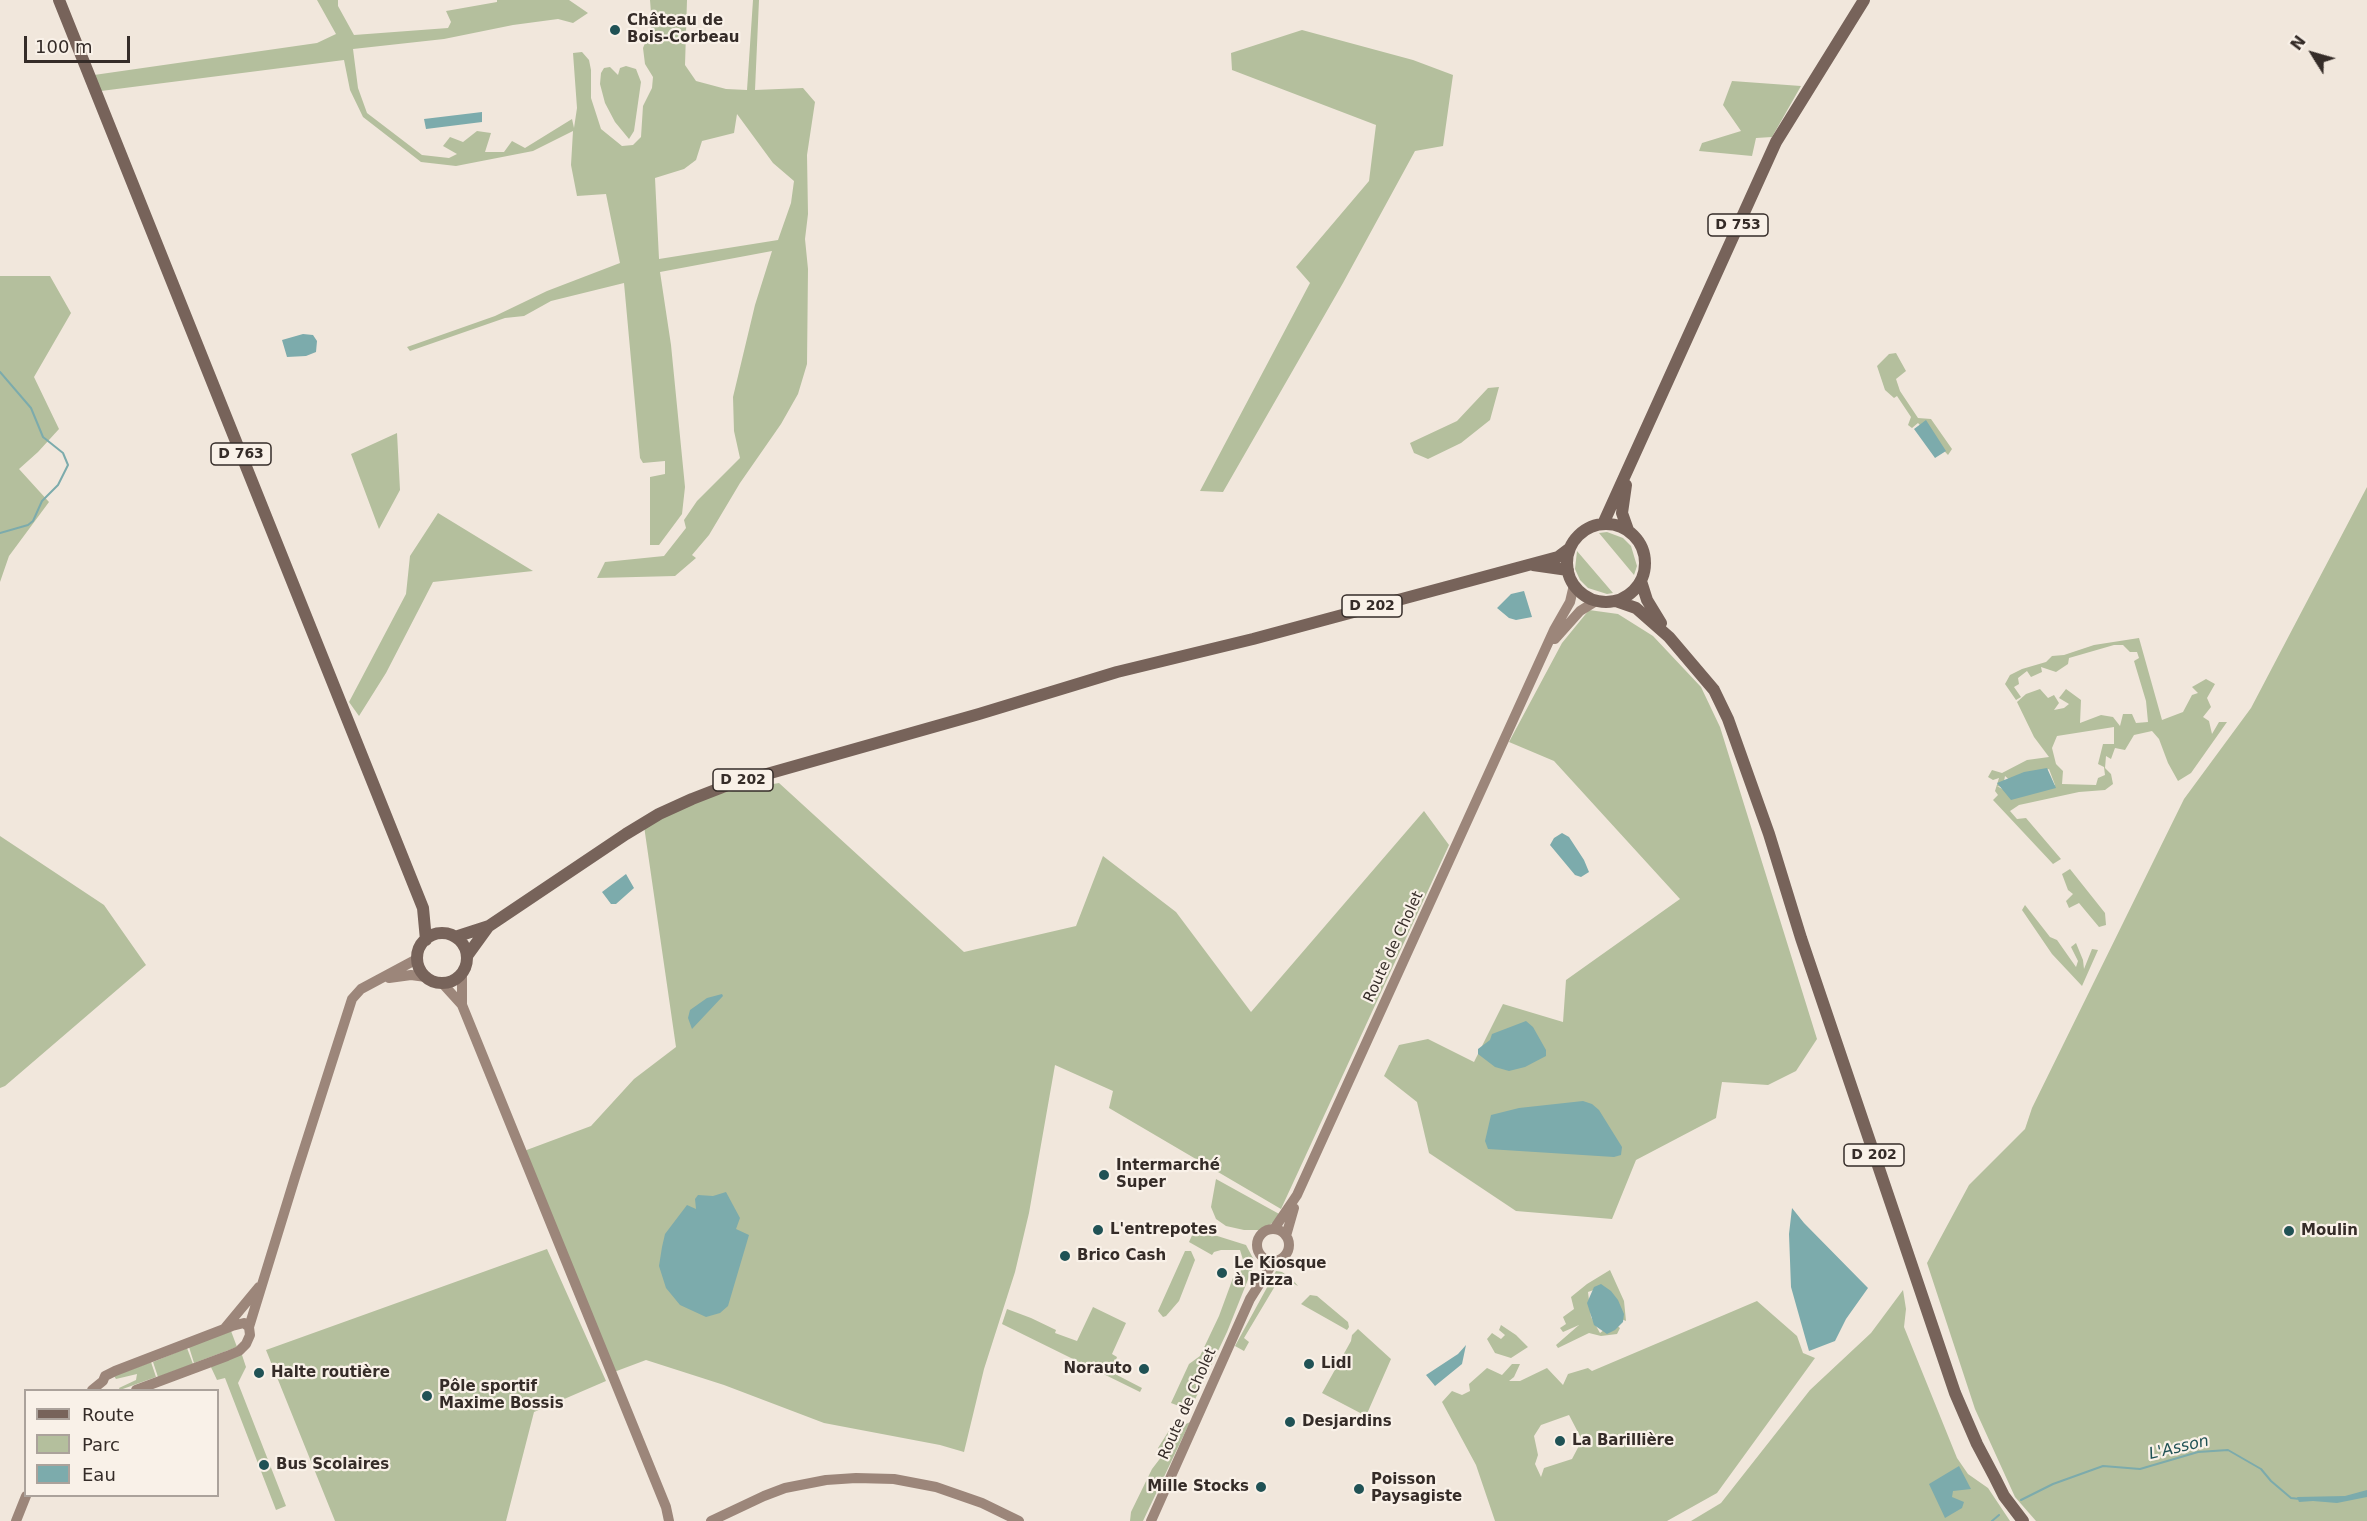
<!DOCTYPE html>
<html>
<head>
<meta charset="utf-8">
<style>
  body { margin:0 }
  #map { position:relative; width:2367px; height:1521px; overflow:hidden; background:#f1e7dc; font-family:"DejaVu Sans",sans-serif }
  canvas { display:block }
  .legend { position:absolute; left:24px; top:1389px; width:195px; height:108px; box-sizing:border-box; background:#f9f1e8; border:2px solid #aba29b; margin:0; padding:8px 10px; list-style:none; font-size:18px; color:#352c28 }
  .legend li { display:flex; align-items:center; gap:12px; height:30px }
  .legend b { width:30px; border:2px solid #aba29b }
  .north { position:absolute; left:2283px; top:24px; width:60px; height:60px; -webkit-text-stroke:4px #f9f1e8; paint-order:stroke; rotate:307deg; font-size:16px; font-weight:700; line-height:24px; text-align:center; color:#352c28 }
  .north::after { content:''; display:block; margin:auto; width:21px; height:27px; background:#352c28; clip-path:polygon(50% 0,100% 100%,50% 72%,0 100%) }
  .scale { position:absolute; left:24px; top:36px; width:106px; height:27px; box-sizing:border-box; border:3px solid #352c28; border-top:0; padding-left:8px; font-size:18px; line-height:21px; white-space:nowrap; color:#352c28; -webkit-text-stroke:4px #f9f1e8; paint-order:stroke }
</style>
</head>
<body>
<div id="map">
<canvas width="2367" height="1521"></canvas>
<ul class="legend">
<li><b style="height:8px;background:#77635a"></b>Route</li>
<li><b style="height:16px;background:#b4bf9d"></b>Parc</li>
<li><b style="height:16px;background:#7cabac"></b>Eau</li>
</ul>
<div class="north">N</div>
<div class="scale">100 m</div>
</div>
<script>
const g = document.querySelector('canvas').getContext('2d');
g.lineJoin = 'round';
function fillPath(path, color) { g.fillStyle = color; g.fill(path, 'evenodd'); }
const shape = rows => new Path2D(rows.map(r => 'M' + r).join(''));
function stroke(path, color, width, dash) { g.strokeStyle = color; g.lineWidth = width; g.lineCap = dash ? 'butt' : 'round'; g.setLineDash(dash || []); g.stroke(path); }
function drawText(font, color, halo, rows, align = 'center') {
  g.font = font + ' "DejaVu Sans",sans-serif'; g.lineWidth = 4.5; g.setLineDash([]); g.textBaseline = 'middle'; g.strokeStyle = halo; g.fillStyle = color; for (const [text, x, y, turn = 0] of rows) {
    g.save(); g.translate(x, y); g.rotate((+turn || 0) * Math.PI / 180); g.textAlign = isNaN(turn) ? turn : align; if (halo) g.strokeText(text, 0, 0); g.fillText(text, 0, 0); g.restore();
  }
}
const green = shape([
  [317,0,338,0,338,6,354,35,448,28,451,22,446,11,497,2,497,0,569,0,588,13,573,23,558,19,513,25,444,39,353,49,358,88,367,113,422,155,449,158,457,154,443,146,450,137,463,142,477,131,491,133,485,152,504,152,512,141,525,148,572,119,574,128,577,108,573,53,582,52,589,60,591,70,591,98,601,129,622,146,633,145,641,137,643,106,652,88,653,77,645,64,643,48,652,26,650,0,687,0,685,65,696,81,726,89,747,90,753,0,759,0,755,90,803,88,815,102,807,155,808,214,805,239,808,269,807,364,798,394,781,424,740,483,709,535,692,555,696,558,675,576,597,578,605,562,664,556,686,528,684,520,697,501,740,458,734,431,733,397,755,305,772,251,660,272,671,345,685,487,682,514,659,545,650,545,650,477,665,474,665,461,643,463,640,458,624,283,551,301,524,316,505,318,410,351,407,347,495,316,547,291,620,263,606,194,577,196,571,165,573,131,533,151,456,166,421,162,363,117,350,90,344,60,101,91,94,75,317,43,336,34],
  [737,114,773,163,794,181,791,203,778,240,659,259,655,178,684,169,696,160,702,141,734,133],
  [1302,30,1413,60,1453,75,1443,146,1415,151,1343,283,1223,492,1200,491,1310,283,1296,267,1369,181,1376,125,1232,70,1231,53],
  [626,66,636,69,641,82,634,131,629,139,615,122,605,103,600,84,601,73,604,68,610,67,618,75,620,68],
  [1732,81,1801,86,1772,137,1756,138,1752,156,1699,151,1702,143,1741,131,1723,105],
  [0,276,50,276,71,313,34,377,59,429,38,452,19,469,49,502,9,556,0,582],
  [1896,353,1906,371,1896,379,1900,391,1918,418,1931,419,1952,449,1948,455,1918,423,1912,428,1908,425,1911,417,1897,396,1894,398,1885,390,1877,366,1889,354],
  [1499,387,1490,420,1461,443,1428,459,1414,453,1410,443,1457,421,1488,388],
  [397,433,400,490,379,529,351,454],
  [2367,487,2367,1521,2036,1521,2015,1497,1975,1409,1927,1263,1969,1185,2025,1129,2032,1108,2184,799,2251,708],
  [438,513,533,571,433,582,386,673,359,716,349,702,406,594,410,556],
  [1607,532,1623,538,1631,546,1637,566,1634,575,1599,533],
  [1577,551,1613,593,1607,594,1588,588,1580,580,1575,569],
  [1589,610,1618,614,1653,636,1701,687,1720,727,1817,1039,1796,1071,1768,1085,1722,1082,1716,1118,1636,1160,1612,1219,1516,1211,1429,1153,1417,1102,1384,1076,1399,1045,1428,1039,1474,1062,1503,1004,1563,1022,1566,980,1680,899,1554,761,1509,742,1562,643],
  [2139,638,2162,720,2183,712,2192,695,2198,693,2192,687,2206,679,2215,684,2207,698,2211,707,2203,717,2209,721,2212,734,2219,722,2227,722,2191,773,2178,781,2168,763,2159,739,2152,731,2134,735,2125,750,2115,748,2111,759,2106,756,2105,768,2111,774,2113,784,2105,790,2079,792,2019,805,2010,811,2017,819,2026,818,2061,859,2053,864,1993,800,1998,795,1995,791,1999,778,1993,780,1988,777,1992,770,2002,773,2027,760,2049,757,2034,737,2017,702,2026,694,2040,689,2048,698,2054,695,2059,703,2054,710,2064,708,2069,704,2059,698,2066,689,2081,700,2080,723,2101,715,2113,717,2120,726,2123,714,2132,714,2136,723,2148,722,2146,701,2134,661,2139,658,2137,652,2130,652,2123,645,2114,645,2069,658,2068,664,2056,672,2041,667,2042,672,2031,677,2027,671,2018,678,2019,684,2014,687,2021,697,2016,700,2005,684,2010,675,2022,669,2046,662,2052,656,2064,655,2094,645],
  [2114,727,2114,744,2103,744,2098,764,2104,767,2105,775,2098,778,2096,785,2062,784,2063,771,2056,764,2052,748,2057,736],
  [2049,769,2055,785,2036,788,2004,790,1997,786,2003,787,2005,776,2012,782],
  [779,783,964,952,1076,926,1103,856,1176,912,1251,1012,1424,811,1449,845,1281,1209,1109,1108,1113,1091,1055,1065,1029,1213,1015,1272,984,1369,964,1452,940,1445,824,1423,724,1385,646,1360,614,1372,524,1151,591,1126,634,1079,676,1047,644,826,697,797],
  [0,836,104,905,146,965,5,1086,0,1088],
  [2070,869,2105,913,2106,925,2099,927,2079,903,2069,908,2066,901,2073,894,2068,890,2062,874],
  [2025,905,2050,937,2057,940,2076,967,2078,961,2071,947,2076,943,2083,960,2084,969,2092,949,2098,950,2082,986,2052,954,2022,910],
  [1216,1179,1281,1215,1274,1222,1261,1230,1244,1230,1226,1226,1216,1219,1211,1207],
  [1195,1229,1246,1245,1255,1262,1227,1332,1190,1410,1171,1403,1189,1364,1200,1356,1219,1316,1233,1278,1239,1275,1244,1263,1240,1250,1221,1250,1214,1252,1212,1255,1189,1242],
  [547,1249,606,1381,534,1412,506,1521,335,1521,266,1350],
  [1185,1251,1191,1251,1195,1260,1179,1301,1166,1316,1163,1317,1158,1311],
  [1610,1270,1624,1301,1626,1321,1619,1318,1602,1287,1588,1292,1591,1317,1600,1333,1613,1323,1620,1328,1617,1334,1601,1336,1589,1333,1558,1348,1556,1345,1579,1325,1563,1332,1560,1328,1566,1324,1563,1317,1574,1309,1571,1297,1587,1284],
  [1276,1271,1282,1272,1292,1279,1298,1286,1285,1279,1283,1283,1278,1281,1244,1338,1249,1342,1244,1351,1235,1346],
  [1903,1290,1906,1309,1904,1327,1957,1458,1968,1474,1988,1488,2010,1521,1691,1521,1721,1503,1810,1390,1871,1333],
  [1310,1295,1317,1296,1348,1322,1349,1327,1347,1330,1301,1304],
  [1757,1301,1797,1336,1803,1353,1815,1358,1717,1493,1667,1521,1495,1521,1476,1465,1442,1402,1452,1391,1462,1395,1470,1391,1469,1384,1487,1368,1502,1375,1512,1364,1520,1364,1514,1377,1509,1381,1520,1381,1547,1368,1563,1385,1568,1374,1588,1368,1592,1371],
  [1569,1415,1582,1440,1572,1459,1544,1468,1541,1477,1535,1464,1538,1455,1534,1436,1541,1425],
  [1093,1307,1126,1323,1112,1354,1117,1357,1112,1370,1115,1374,1142,1388,1140,1392,1002,1324,1007,1309,1031,1318,1056,1330,1055,1333,1077,1341],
  [1501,1325,1516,1335,1528,1347,1511,1358,1495,1353,1487,1339,1492,1333,1501,1339,1505,1335,1499,1330],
  [1358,1329,1391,1359,1366,1416,1322,1393,1351,1341,1352,1335],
  [231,1331,237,1347,194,1363,189,1347],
  [187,1348,193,1364,158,1377,153,1362],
  [241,1352,246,1367,238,1383,286,1506,276,1510,225,1378,217,1380,210,1365],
  [151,1362,156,1377,120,1390,119,1388,136,1380,137,1374,116,1379,114,1376],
  [1177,1418,1181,1420,1178,1426,1181,1431,1184,1425,1190,1422,1143,1521,1130,1521,1131,1512,1152,1469,1162,1456,1158,1448]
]);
const water = shape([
  [482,112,482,122,426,129,424,119],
  [303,334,313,335,317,341,316,352,306,356,287,357,282,340],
  [1926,420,1946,451,1935,458,1914,429],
  [1524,591,1532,617,1516,620,1509,618,1497,608,1511,594],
  [2047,768,2056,788,2011,800,1997,783,2024,772],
  [1562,833,1569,837,1584,860,1589,872,1581,877,1575,875,1550,845,1554,838],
  [626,874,634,888,616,904,611,904,602,892],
  [722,994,723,996,692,1029,688,1018,690,1010,707,998],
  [1526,1021,1533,1027,1546,1050,1546,1056,1525,1067,1509,1071,1495,1067,1478,1054,1478,1049,1490,1040,1492,1034],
  [1583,1101,1592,1104,1599,1110,1622,1147,1621,1155,1614,1157,1488,1149,1485,1141,1491,1115,1519,1108],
  [726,1192,740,1218,736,1229,749,1235,728,1306,720,1313,706,1317,680,1305,666,1288,659,1266,662,1247,665,1234,687,1205,696,1209,695,1199,698,1195,713,1196],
  [1792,1208,1804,1223,1868,1288,1846,1319,1835,1341,1809,1351,1791,1287,1789,1234],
  [1601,1284,1611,1291,1618,1300,1624,1314,1623,1322,1615,1330,1607,1334,1594,1325,1587,1303,1594,1287],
  [1466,1345,1462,1364,1435,1386,1426,1375,1458,1354],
  [1959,1466,1971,1489,1953,1491,1952,1497,1964,1502,1962,1508,1945,1518,1929,1484],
  [2367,1490,2367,1497,2337,1503,2313,1501,2299,1502,2297,1497,2345,1496]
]);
const stream = shape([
  [0,372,31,408,43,437,63,453,68,465,58,485,42,501,33,521,28,525,0,533],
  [2021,1500,2053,1484,2103,1466,2140,1469,2198,1452,2228,1450,2261,1469,2271,1481,2291,1498,2300,1499],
  [1992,1521,1999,1515]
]);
const secondary = shape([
  [1555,639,1580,611,1596,601],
  [462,974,462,1004],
  [389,978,411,975,426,977],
  [442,983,462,1005,666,1507,669,1521],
  '1257 1245a16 16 0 1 1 32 0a16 16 0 1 1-32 0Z',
  [1274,1229,1297,1195,1554,630,1570,602,1574,585],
  [1286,1236,1294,1208],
  [225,1328,259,1287],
  [92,1390,103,1381,105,1376,115,1371,232,1326,244,1323,249,1327],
  [136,1390,227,1356,239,1351,246,1344,250,1335,249,1327,296,1174,352,999,361,989,417,959],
  [16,1521,26,1496],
  [711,1521,764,1496,785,1488,826,1480,856,1478,894,1479,936,1487,982,1503,1019,1521],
  [1151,1521,1250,1299,1274,1261]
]);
const primary = shape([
  [59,0,423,908,426,940],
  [1626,485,1622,513,1628,530],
  [1603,524,1776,142,1864,0],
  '1567 563a39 39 0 1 1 78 0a39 39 0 1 1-78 0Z',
  [1533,565,1568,570],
  [1641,581,1647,600,1661,623],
  [1616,601,1636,608,1669,637,1714,690,1728,719,1769,834,1801,938,1955,1393,1977,1444,1995,1478,2004,1496,2023,1521],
  '417 958a25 25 0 1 1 50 0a25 25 0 1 1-50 0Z',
  [455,937,489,926,626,834,659,814,692,799,728,785,979,714,1117,672,1253,639,1558,557,1570,548],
  [467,956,488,927]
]);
const markers = [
  [615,30,6,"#205255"],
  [1104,1175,6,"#205255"],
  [1098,1230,6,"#205255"],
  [2289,1231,6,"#205255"],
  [1065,1256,6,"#205255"],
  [1222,1273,6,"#205255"],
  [1309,1364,6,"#205255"],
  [1144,1369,6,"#205255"],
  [259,1373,6,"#205255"],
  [427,1396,6,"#205255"],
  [1290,1422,6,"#205255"],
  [1560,1441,6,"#205255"],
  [264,1465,6,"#205255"],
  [1261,1487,6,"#205255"],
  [1359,1489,6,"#205255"]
];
const shields = [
  [1738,225,60],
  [241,454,60],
  [1372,606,60],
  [743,780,60],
  [1874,1155,60]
];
const shieldNames = [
  ["D 753",1738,225],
  ["D 763",241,454],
  ["D 202",1372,606],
  ["D 202",743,780],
  ["D 202",1874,1155]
];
const poiNames = [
  ["Château de",627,21],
  ["Bois-Corbeau",627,38],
  ["Intermarché",1116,1166],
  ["Super",1116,1183],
  ["L'entrepotes",1110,1230],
  ["Moulin",2301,1231],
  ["Brico Cash",1077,1256],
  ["Le Kiosque",1234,1264],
  ["à Pizza",1234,1281],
  ["Lidl",1321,1364],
  ["Norauto",1132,1369,"right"],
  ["Halte routière",271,1373],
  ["Pôle sportif",439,1387],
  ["Maxime Bossis",439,1404],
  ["Desjardins",1302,1422],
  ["La Barillière",1572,1441],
  ["Bus Scolaires",276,1465],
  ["Poisson",1371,1480],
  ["Paysagiste",1371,1497],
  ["Mille Stocks",1249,1487,"right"]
];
const streetNames = [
  ["Route de Cholet",1394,947,-65],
  ["Route de Cholet",1188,1404,-66]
];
const waterNames = [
  ["L'Asson",2179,1448,-13]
];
fillPath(green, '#b4bf9d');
fillPath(water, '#7cabac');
stroke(stream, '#7cabac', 2);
stroke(secondary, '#9c867a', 10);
stroke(primary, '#77635a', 12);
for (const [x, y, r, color] of markers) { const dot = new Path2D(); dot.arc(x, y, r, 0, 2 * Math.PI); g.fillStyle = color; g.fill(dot); stroke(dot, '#f9f1e8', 2); }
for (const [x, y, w] of shields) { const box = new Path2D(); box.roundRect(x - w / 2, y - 11, w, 22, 4.5); g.fillStyle = '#f9f1e8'; g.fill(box); stroke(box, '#352c28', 1.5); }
drawText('bold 14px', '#352c28', null, shieldNames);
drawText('bold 15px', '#352c28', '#f9f1e8', poiNames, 'left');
drawText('15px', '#352c28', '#f9f1e8', streetNames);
drawText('italic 16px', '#205255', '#f9f1e8', waterNames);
</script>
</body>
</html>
